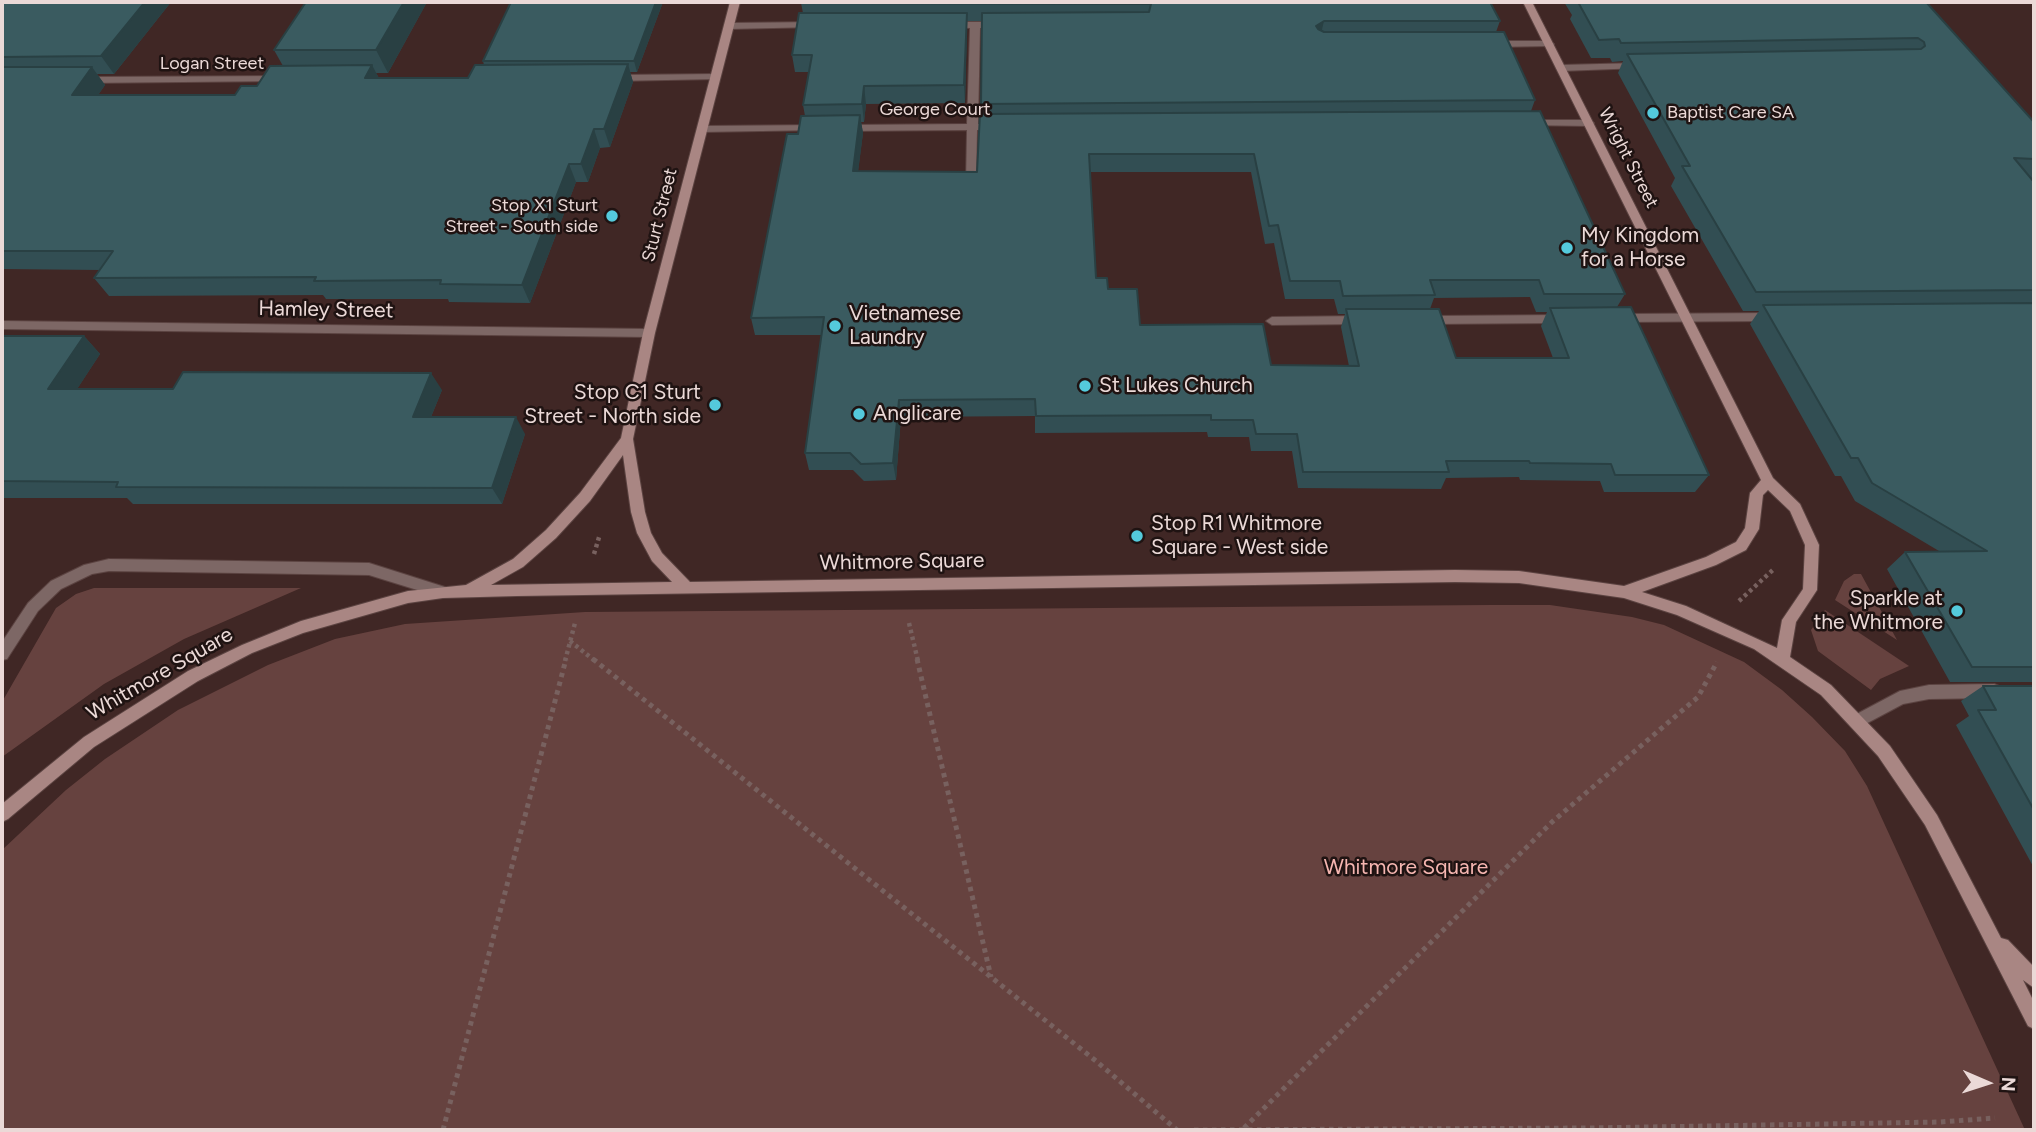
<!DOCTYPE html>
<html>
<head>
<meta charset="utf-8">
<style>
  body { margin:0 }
  #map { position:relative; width:2036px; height:1132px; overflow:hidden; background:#402725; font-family:Figtree,sans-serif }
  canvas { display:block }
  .frame { position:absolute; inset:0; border:4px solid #ebd9d7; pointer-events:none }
  .north { position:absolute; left:1952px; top:1048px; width:70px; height:70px; -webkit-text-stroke:5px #1f1312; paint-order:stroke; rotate:93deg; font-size:19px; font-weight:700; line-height:28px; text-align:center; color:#ebd9d7 }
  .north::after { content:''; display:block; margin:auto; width:24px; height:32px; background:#ebd9d7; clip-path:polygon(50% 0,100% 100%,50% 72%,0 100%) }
</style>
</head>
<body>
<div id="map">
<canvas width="2036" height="1132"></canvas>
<div class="frame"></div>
<div class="north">N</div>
</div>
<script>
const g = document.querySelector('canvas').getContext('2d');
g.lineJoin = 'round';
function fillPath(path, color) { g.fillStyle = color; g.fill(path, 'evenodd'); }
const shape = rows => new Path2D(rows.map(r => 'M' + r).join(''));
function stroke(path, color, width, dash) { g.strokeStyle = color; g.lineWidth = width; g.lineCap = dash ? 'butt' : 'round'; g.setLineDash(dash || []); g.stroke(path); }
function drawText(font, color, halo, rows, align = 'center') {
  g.font = font + ' Figtree,sans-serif'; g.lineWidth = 5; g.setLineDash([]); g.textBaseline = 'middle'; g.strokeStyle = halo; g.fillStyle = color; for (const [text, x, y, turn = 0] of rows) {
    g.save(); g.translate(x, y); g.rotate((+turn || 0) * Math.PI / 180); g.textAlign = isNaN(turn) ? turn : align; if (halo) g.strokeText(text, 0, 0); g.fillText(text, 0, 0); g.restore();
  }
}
const green = shape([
  [1854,574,1861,574,1897,640,1835,600,1844,581],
  [94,588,301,588,184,639,104,684,2,757,2,702,56,608,76,594],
  [1490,605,1550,605,1632,617,1664,625,1744,662,1782,690,1812,717,1845,751,1867,786,2025,1130,2,1130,2,850,66,790,105,759,178,710,268,665,335,639,405,624,585,612],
  [1825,610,1909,666,1880,679,1871,690,1818,651,1811,630]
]);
const pathFar1 = shape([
  [594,554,600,534],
  [1739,601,1775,568],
  [909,623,918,661],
  [570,641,595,661],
  [565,661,575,623]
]);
const path = shape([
  [593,659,1096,1061,1177,1130],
  [917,659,991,977],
  [1244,1128,1552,822,1698,697,1717,662],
  [443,1130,566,659],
  [1194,1130,1590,1128,1940,1122,1995,1118]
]);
const lane = shape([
  [1549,41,1554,44,1552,46,1493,47,1488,44,1493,41,1549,41]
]);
const street = shape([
  [815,22,818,23,818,27,729,29,724,26,729,23,815,22],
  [951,22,1000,22,1005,25,1000,28,980,28,978,124,996,124,1001,127,996,130,977,130,976,183,971,186,966,183,967,130,845,131,840,128,845,125,967,124,970,28,948,27,948,23,951,22],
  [1638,63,1643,66,1641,68,1561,71,1556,68,1561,65,1638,63],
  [715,74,720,77,718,79,616,81,611,78,616,75,715,74],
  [280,76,285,79,283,81,84,83,79,80,84,77,280,76],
  [1527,120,1589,120,1594,123,1589,126,1523,125,1522,123,1527,120],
  [817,125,821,126,821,130,702,132,697,129,702,126,817,125],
  [1774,313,1780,317,1774,321,1619,322,1613,318,1619,314,1774,313],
  [1560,315,1566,319,1560,323,1427,324,1421,320,1427,316,1560,315],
  [1361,316,1367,320,1361,324,1272,325,1266,321,1272,317,1361,316],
  [2,321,649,329,655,333,649,337,2,329,2,321],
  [109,559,369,563,448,588,450,592,448,596,443,598,369,575,109,571,92,574,61,589,38,611,7,659,2,660,2,642,28,603,51,581,84,565,109,559],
  [1994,684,1999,686,2002,691,1999,696,1994,698,1929,699,1903,704,1858,728,1853,726,1850,721,1853,716,1900,691,1929,685,1994,684]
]);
const secondary = shape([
  [730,2,740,2,655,333,633,439,645,512,651,533,662,553,690,582,1455,570,1519,571,1624,586,1706,557,1736,542,1745,528,1750,493,1761,480,1523,2,1532,2,1773,478,1800,504,1819,545,1817,590,1796,622,1790,657,1831,685,1890,746,1937,815,2001,938,2008,940,2034,967,2034,988,2023,980,2034,1002,2034,1029,2028,1026,1925,825,1878,756,1821,695,1754,649,1677,615,1624,598,1519,583,1455,582,517,596,443,598,408,603,303,633,252,653,198,681,94,747,8,819,2,822,2,804,84,737,188,671,242,645,301,621,408,591,466,585,513,559,546,530,580,493,621,438,643,333,730,2],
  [623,455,631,512,637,533,652,561,672,582,491,585,523,567,556,538,590,501,623,455],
  [1768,490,1790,511,1805,545,1803,589,1782,620,1777,648,1686,606,1642,592,1716,565,1746,550,1759,529,1763,495,1768,490]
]);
const wall = shape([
  [2,2,171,2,114,74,97,74,105,85,98,95,235,95,257,86,283,66,274,50,427,2,388,73,376,73,379,78,468,78,484,65,483,61,663,2,637,72,630,72,633,82,610,147,600,148,588,182,576,182,530,303,449,302,448,299,326,299,323,295,109,296,94,278,100,270,2,269],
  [1490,2,1500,21,1496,32,1535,100,1531,111,1625,294,1617,307,1709,475,1695,492,1604,492,1600,481,1520,480,1519,477,1446,478,1441,489,1298,488,1292,451,1251,451,1249,437,1208,437,1207,432,1035,433,1035,416,901,417,896,480,864,481,853,470,809,470,805,453,821,335,755,335,751,318,798,134,805,116,803,105,809,72,795,72,792,55,803,13,801,3],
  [967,21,982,21,981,114,977,172,858,171,863,133,861,122,864,122,866,104,965,103],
  [1090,172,1251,172,1265,244,1274,243,1285,299,1334,299,1338,314,1345,314,1341,327,1349,366,1271,365,1140,325,1108,289,1096,278],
  [1530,297,1536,312,1547,312,1541,326,1553,358,1456,358,1430,309,1434,298],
  [1564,2,1926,2,2034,122,2034,178,2031,178,2034,182,2034,682,1950,682,1887,569,1905,552,1939,551,1855,501,1841,476,1835,476,1750,324,1759,311,1743,311,1671,186,1675,178,1618,73,1623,61,1612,62,1610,58,1591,58,1570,19,1572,15],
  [2,336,84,336,100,354,77,389,442,390,431,417,525,434,502,504,133,504,127,498,2,498],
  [1983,686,2034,686,2034,868,1956,725,1969,716,1961,701]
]);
const shadedWall = shape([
  [145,2,171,2,114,74,101,56],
  [404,2,427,2,388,73,376,50],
  [656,2,663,2,637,72,634,61],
  [967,13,967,31,965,103,964,85],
  [1324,21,1320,38,1316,26],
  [628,64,633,82,610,147,604,129],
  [372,65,382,84,365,78],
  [92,67,105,85,86,113,72,95],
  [864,86,866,104,864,122,862,104],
  [860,115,863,133,856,189,853,171],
  [594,129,600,148,588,182,581,164],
  [569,164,576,182,530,303,522,285],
  [84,336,100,354,66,406,48,389],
  [431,373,442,390,424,434,413,417],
  [899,400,901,417,896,480,893,463],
  [516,417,525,434,502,504,492,488]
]);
const building = shape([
  [2,2,145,2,101,56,2,57,2,2],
  [306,2,404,2,376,50,274,50,306,2],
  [511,2,656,2,634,61,483,61,511,2],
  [801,2,1490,2,1500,21,1324,21,1316,26,1318,29,1324,32,1504,32,1535,100,981,104,982,13,1149,12,1151,4,801,3,801,2],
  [1578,2,1926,2,2034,122,2034,159,2014,158,2034,182,2034,290,1756,292,1682,166,1690,166,1627,54,1921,49,1925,46,1924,42,1918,38,1621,43,1619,39,1599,40,1578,2],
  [799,13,967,13,964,85,864,86,862,104,803,105,812,55,792,55,799,13],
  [628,64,604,129,594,129,581,164,569,164,522,285,440,284,441,280,314,281,316,277,94,278,113,251,2,251,2,67,92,67,72,95,235,95,241,86,257,86,270,66,372,65,365,78,468,78,475,65,628,64],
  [1540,111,1625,294,1544,294,1539,280,1430,280,1435,295,1343,296,1340,281,1290,281,1278,225,1269,226,1254,154,1089,154,1096,278,1107,278,1108,289,1137,289,1140,325,1263,324,1271,365,1359,366,1346,309,1439,309,1456,358,1569,358,1550,308,1631,307,1709,475,1615,475,1611,464,1530,463,1529,461,1446,461,1449,472,1303,472,1297,434,1256,434,1253,420,1211,420,1211,415,1036,416,1035,399,899,400,893,463,861,464,850,453,805,453,824,317,751,318,787,134,798,134,801,116,860,115,853,171,977,172,980,114,1540,111],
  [2034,303,2034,667,1972,667,1905,552,1987,551,1872,483,1858,458,1851,458,1763,305,2034,303],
  [2,336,84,336,48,389,173,389,183,372,431,373,413,417,516,417,492,488,116,487,118,482,2,481,2,336],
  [1983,686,2034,686,2034,810,1978,710,1996,710,1983,686]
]);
const markers = [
  [1653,113,7,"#54cadc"],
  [612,216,7,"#54cadc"],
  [1567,248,7,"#54cadc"],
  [835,326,7,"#54cadc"],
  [1085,386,7,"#54cadc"],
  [715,405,7,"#54cadc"],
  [859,414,7,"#54cadc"],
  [1137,536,7,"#54cadc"],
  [1957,611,7,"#54cadc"]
];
const farStreetnames = [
  ["Logan Street",212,64],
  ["George Court",935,110],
  ["Wright Street",1628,158,63],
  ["Sturt Street",660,215,-76]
];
const farPoinames = [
  ["Baptist Care SA",1667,113],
  ["Stop X1 Sturt",598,206,"right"],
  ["Street - South side",598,227,"right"]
];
const poiNames = [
  ["My Kingdom",1581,236],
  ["for a Horse",1581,260],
  ["Vietnamese",849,314],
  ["Laundry",849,338],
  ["St Lukes Church",1099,386],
  ["Stop C1 Sturt",701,393,"right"],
  ["Street - North side",701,417,"right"],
  ["Anglicare",873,414],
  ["Stop R1 Whitmore",1151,524],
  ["Square - West side",1151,548],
  ["Sparkle at",1943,599,"right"],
  ["the Whitmore",1943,623,"right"]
];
const streetNames = [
  ["Hamley Street",326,310,1],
  ["Whitmore Square",902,562,-1],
  ["Whitmore Square",160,674,-30]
];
const parkNames = [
  ["Whitmore Square",1406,868]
];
fillPath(green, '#66423f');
stroke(lane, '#5b4341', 2);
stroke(street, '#5b4341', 2);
stroke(secondary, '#5b4341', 2);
stroke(pathFar1, '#78615f', 4.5, [3.5, 3.5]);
stroke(path, '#78615f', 5, [4.5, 4.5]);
fillPath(lane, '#7d6765');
fillPath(street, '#7d6765');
fillPath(secondary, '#a98683');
fillPath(wall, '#324e53');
fillPath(shadedWall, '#294043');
fillPath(building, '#3a5b60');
stroke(building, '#294043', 2);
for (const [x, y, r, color] of markers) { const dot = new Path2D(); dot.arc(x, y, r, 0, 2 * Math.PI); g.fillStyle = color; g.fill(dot); stroke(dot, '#1f1312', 2.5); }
drawText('18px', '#ebd9d7', '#1f1312', farStreetnames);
drawText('18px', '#ebd9d7', '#1f1312', farPoinames, 'left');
drawText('21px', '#ebd9d7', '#1f1312', poiNames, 'left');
drawText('21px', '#ebd9d7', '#1f1312', streetNames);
drawText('21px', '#f6b6b1', '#1f1312', parkNames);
</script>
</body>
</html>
